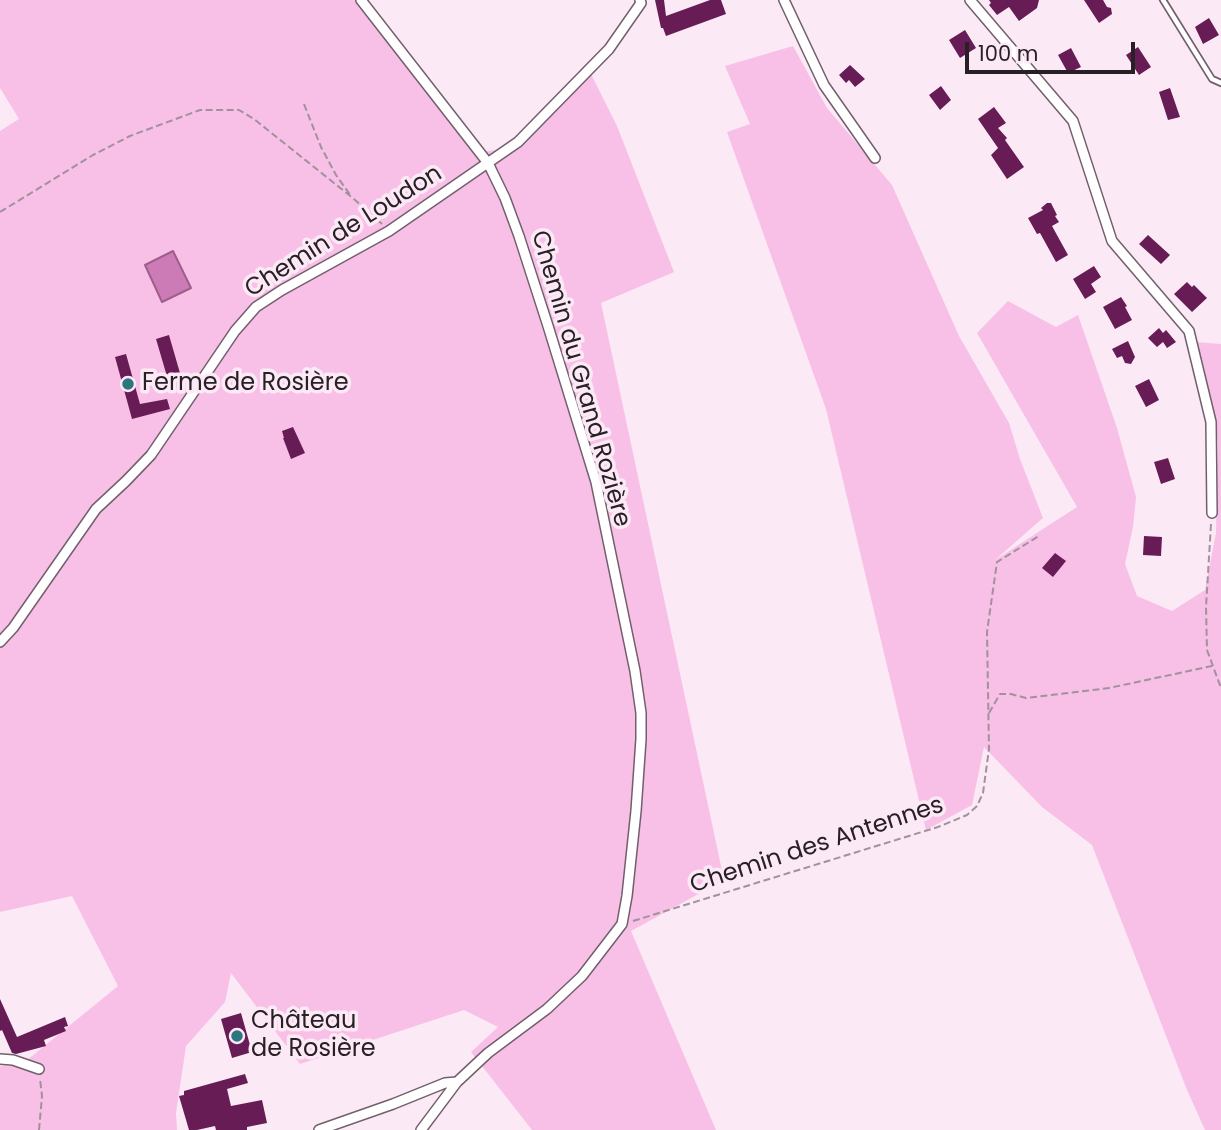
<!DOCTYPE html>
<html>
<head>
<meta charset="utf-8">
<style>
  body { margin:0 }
  #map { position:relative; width:1221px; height:1130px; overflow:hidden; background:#fce9f6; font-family:Poppins,sans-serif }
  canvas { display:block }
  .scale { position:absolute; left:965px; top:42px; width:170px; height:32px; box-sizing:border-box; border:4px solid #292026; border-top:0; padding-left:9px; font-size:21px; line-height:24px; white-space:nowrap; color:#292026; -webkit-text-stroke:5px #fce9f6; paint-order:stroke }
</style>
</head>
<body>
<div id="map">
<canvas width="1221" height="1130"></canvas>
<div class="scale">100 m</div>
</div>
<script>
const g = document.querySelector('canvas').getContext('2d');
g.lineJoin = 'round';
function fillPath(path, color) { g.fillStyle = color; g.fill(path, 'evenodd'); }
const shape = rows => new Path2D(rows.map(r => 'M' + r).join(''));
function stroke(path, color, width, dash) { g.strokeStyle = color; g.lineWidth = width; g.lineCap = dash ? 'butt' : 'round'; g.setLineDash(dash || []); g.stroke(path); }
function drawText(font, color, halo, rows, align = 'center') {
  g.font = font + ' Poppins,sans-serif'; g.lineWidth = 7; g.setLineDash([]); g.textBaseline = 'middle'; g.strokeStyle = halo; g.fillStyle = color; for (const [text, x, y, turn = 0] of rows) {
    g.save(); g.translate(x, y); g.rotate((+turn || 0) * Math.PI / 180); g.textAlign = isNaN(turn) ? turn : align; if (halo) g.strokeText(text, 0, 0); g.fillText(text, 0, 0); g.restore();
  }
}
const green = shape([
  [0,0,359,0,478,152,506,149,588,68,617,126,674,272,601,303,724,880,631,931,716,1130,532,1130,471,1052,498,1027,464,1010,300,1064,231,973,225,1002,186,1046,176,1113,177,1130,0,1130,0,1066,21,1065,118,986,72,896,0,912,0,131,19,119,0,88],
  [793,46,827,108,892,185,959,336,1009,423,1020,459,1043,518,995,560,1077,507,977,333,1008,301,1056,327,1078,315,1117,428,1136,497,1133,527,1125,564,1137,596,1172,611,1205,590,1216,533,1218,442,1196,342,1221,344,1221,1130,1205,1130,1187,1090,1092,845,1042,807,984,747,972,805,926,830,826,409,727,132,750,124,725,66]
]);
const water = shape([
  [173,251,191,288,162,302,145,265,173,251]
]);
const building = shape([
  [655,0,664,0,666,16,710,0,721,0,726,14,666,36,663,28,661,28],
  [989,0,1039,0,1037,8,1019,21,1009,7,997,15,989,5,991,3],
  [1084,0,1103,0,1107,7,1111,8,1112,14,1099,23],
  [1209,18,1219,35,1203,44,1195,27],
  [965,30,976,48,960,58,949,40],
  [1138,47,1151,67,1139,75,1126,55],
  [1071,48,1081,67,1068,73,1058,55],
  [850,65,865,79,855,87,849,80,846,83,839,75],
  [941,86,951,100,940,110,929,95],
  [1170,88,1180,117,1168,120,1159,92],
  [994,107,1006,123,998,128,1007,138,1005,140,1024,167,1007,179,991,155,998,148,978,119],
  [1047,203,1051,203,1057,215,1055,216,1059,222,1052,226,1068,255,1056,262,1040,233,1037,234,1028,218,1043,210,1041,208],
  [1148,235,1170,255,1161,264,1139,244],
  [1094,266,1101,277,1091,284,1096,292,1085,299,1073,279],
  [1187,282,1192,287,1194,285,1207,298,1192,312,1174,294],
  [1121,297,1127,306,1125,307,1132,320,1115,329,1103,307],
  [1159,328,1163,333,1166,330,1176,342,1167,348,1163,342,1157,347,1148,338],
  [169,335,184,387,171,390,156,339],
  [1128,341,1135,357,1131,364,1125,363,1122,356,1117,358,1112,349],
  [126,354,140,404,167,399,170,409,132,419,115,357],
  [1149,379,1159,400,1146,407,1135,386],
  [293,427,305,453,291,459,283,438,284,438,282,431],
  [1168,458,1175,479,1161,484,1154,462],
  [1144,536,1162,537,1161,556,1143,555],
  [1055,553,1066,561,1053,577,1042,568],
  [0,999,17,1037,65,1017,68,1026,64,1027,66,1031,44,1040,46,1046,16,1054,12,1053,2,1030,0,1031],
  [241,1013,252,1052,232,1058,221,1019],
  [245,1074,248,1083,227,1089,231,1106,262,1100,267,1123,247,1127,247,1130,216,1130,215,1126,197,1130,189,1130,179,1096,184,1095,184,1091]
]);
const path = shape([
  [304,104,321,147,336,175,351,196],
  [0,212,93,155,130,136,200,110,239,110,254,119,354,199,382,224],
  [1211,524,1206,607,1207,650,1221,688],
  [989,713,1000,694,1011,694,1026,698,1109,688,1212,666],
  [633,921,938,827,967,815,977,806,983,793,989,749,987,632,997,562,1039,536],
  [39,1130,42,1096,40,1079]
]);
const service = shape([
  [1163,0,1212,79,1221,83]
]);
const minor = shape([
  [361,0,488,163,505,198,519,236,548,326,596,482,635,671,641,713,641,739,636,811,627,896,622,924,582,976,547,1009,488,1053,457,1082],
  [784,0,824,85,875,158],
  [970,0,1073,121,1112,241,1189,331,1211,422,1212,513],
  [0,642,13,628,96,509,126,481,151,455,235,331,256,307,282,290,389,231,518,142,609,49,641,3,640,0],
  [0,1059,13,1060,39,1069],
  [319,1130,393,1104,445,1083,457,1082,421,1130]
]);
const markers = [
  [128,384,7,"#2d767f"],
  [237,1036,7,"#2d767f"]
];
const streetNames = [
  ["Chemin de Loudon",344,232,-32],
  ["Chemin du Grand Rozière",580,379,74],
  ["Chemin des Antennes",817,846,-18]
];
const poiNames = [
  ["Ferme de Rosière",142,384],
  ["Château",251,1022],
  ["de Rosière",251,1050]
];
fillPath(green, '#f8c0e6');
fillPath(water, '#cd7bb6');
stroke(water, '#9c608b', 2);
fillPath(building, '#671c56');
stroke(service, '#725f6c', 8);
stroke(minor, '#725f6c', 12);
stroke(path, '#a0929c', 2, [7, 3.5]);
stroke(service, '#fff', 4.5);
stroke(minor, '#fff', 9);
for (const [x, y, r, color] of markers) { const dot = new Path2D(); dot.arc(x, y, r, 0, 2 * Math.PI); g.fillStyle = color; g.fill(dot); stroke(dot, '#fce9f6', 2.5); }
drawText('24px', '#292026', '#fce9f6', streetNames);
drawText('24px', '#292026', '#fce9f6', poiNames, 'left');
</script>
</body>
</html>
